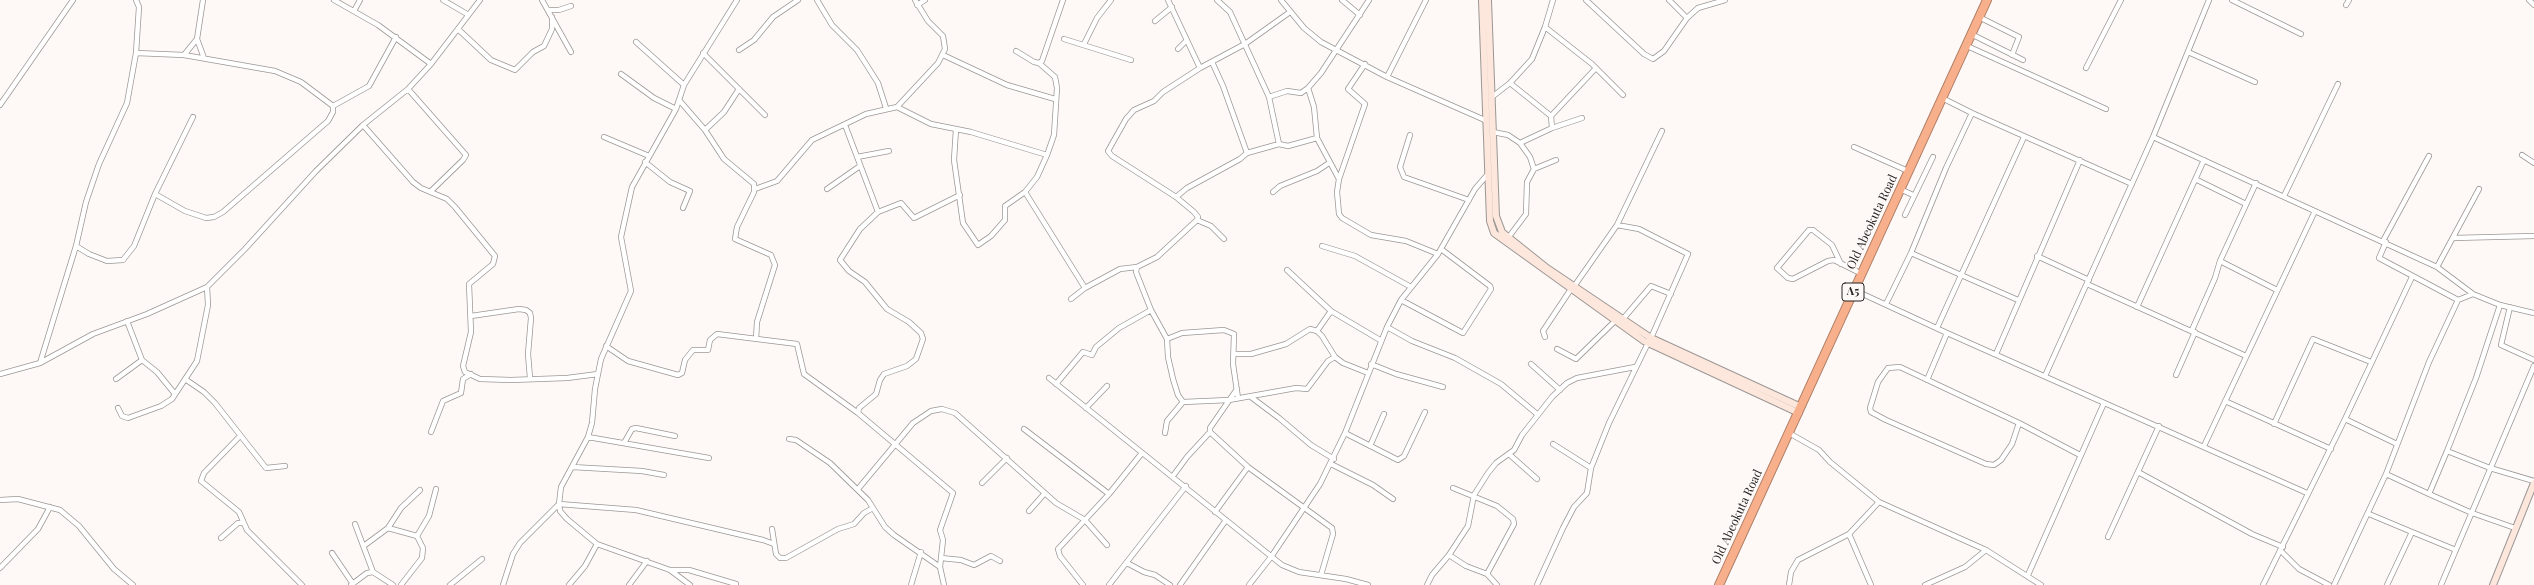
<!DOCTYPE html>
<html>
<head>
<meta charset="utf-8">
<style>
  body { margin:0 }
  canvas { display:block; background:#fef9f7 }
</style>
</head>
<body>
<canvas width="2534" height="585"></canvas>
<script>
const g = document.querySelector('canvas').getContext('2d');
g.lineJoin = 'round';
const shape = rows => new Path2D(rows.map(r => 'M' + r).join(''));
function stroke(path, color, width, dash) { g.strokeStyle = color; g.lineWidth = width; g.lineCap = dash ? 'butt' : 'round'; g.setLineDash(dash || []); g.stroke(path); }
function drawText(font, color, halo, rows, align = 'center') {
  g.font = font + ' "Playfair Display",serif'; g.lineWidth = 4; g.setLineDash([]); g.textBaseline = 'middle'; g.strokeStyle = halo; g.fillStyle = color; for (const [text, x, y, turn = 0] of rows) {
    g.save(); g.translate(x, y); g.rotate((+turn || 0) * Math.PI / 180); g.textAlign = isNaN(turn) ? turn : align; if (halo) g.strokeText(text, 0, 0); g.fillText(text, 0, 0); g.restore();
  }
}
const street = shape([
  [203,0,197,39,204,58],
  [334,0,378,25,431,64],
  [443,0,467,14],
  [542,0,571,52],
  [817,0,832,25,857,50,866,64,878,83,886,108],
  [1168,0,1200,68],
  [1217,0,1230,12,1269,97,1279,144,1288,146,1317,138],
  [1281,0,1304,28,1321,42,1387,77,1487,121],
  [1342,0,1360,15],
  [1586,0,1644,54,1653,59,1664,51,1687,18,1698,8,1725,0],
  [1669,0,1687,18],
  [2232,0,2301,34],
  [2529,0,2534,5],
  [917,5,925,0],
  [2346,5,2349,0],
  [548,10,559,10,571,6],
  [354,11,360,0],
  [1979,17,2019,37,2012,55],
  [1155,21,1172,7],
  [1545,27,1592,64,1623,95],
  [459,30,491,60,515,70,533,52,544,46,552,29,552,17],
  [1971,34,2023,60],
  [1064,39,1131,60],
  [636,42,684,85],
  [1084,44,1097,18,1111,0],
  [1965,45,2106,109],
  [1178,49,1186,41],
  [739,50,754,40,773,17,798,0],
  [1016,51,1034,62,1039,63,1042,61,1063,0],
  [2188,52,2255,82],
  [136,53,184,55,275,71,301,82,333,106,333,112,328,121,223,212,214,217,206,218,185,211,155,194],
  [703,53,765,115],
  [184,55,197,39],
  [943,55,1007,85,1055,99],
  [1212,62,1223,86,1247,153],
  [1365,64,1348,89,1365,104,1339,179,1337,192,1339,214,1342,218,1371,235,1406,241,1438,254,1475,189,1488,174],
  [2086,68,2121,0],
  [621,74,654,98,676,109],
  [1387,77,1426,0],
  [1308,88,1314,107,1317,138,1339,179],
  [408,89,466,155,463,160,430,192],
  [1269,97,1287,91,1301,93,1308,88,1321,73,1369,0],
  [1492,97,1510,83,1532,59,1545,27,1553,0],
  [1942,98,1972,113],
  [679,100,705,130,724,159,754,184,754,192,737,227,735,239,771,255,775,265,757,322,756,339],
  [0,105,73,0],
  [333,106,369,86,396,37],
  [897,107,938,63,945,49,943,36,928,21,915,0],
  [1551,116,1596,68],
  [363,125,413,182,421,188,447,199,455,207,495,256,493,264,469,284,471,332,463,366,465,372,480,379,511,380,567,378,598,374],
  [845,125,878,212,860,229,840,260,849,271,865,282,887,309,909,322,921,333,923,339,916,359,907,366,884,374,880,380,876,394,859,408,858,413],
  [1552,128,1582,118],
  [956,129,954,160,963,223,978,245,991,236,1005,220,1005,206,1025,192,1037,177,1047,155,1054,135,1057,88,1055,77,1039,63],
  [705,130,724,112,739,89],
  [1493,132,1508,135,1520,143,1552,128,1551,116,1510,83],
  [1410,135,1400,167,1404,177,1469,200],
  [604,137,649,156],
  [2153,137,2437,267,2473,294,2500,305,2534,313],
  [1520,143,1530,157,1534,169],
  [1854,147,1908,171],
  [2522,155,2534,163],
  [857,157,889,151],
  [645,162,670,182,690,191,683,208],
  [2197,180,2246,204],
  [755,189,777,181,812,140,866,114,897,107,931,124,971,132,1047,155],
  [827,189,860,166],
  [1900,189,1913,195],
  [1025,192,1085,288],
  [1273,192,1280,186,1317,171,1329,163],
  [2284,196,2338,84],
  [1176,197,1187,188,1240,159,1247,153,1279,144],
  [878,212,901,203,914,218,960,195],
  [1905,215,1933,157],
  [1197,220,1198,217,1194,212,1176,197,1112,156,1108,151,1126,119,1134,110,1154,101,1163,92,1200,68,1245,44,1290,12],
  [1197,220,1211,226,1224,239],
  [1617,225,1639,229,1688,254,1651,338],
  [1508,238,1526,214,1527,182,1534,169,1556,160],
  [2453,238,2534,236],
  [2383,241,2429,156],
  [2386,242,2379,258,2458,300,2473,294],
  [76,246,89,254,107,261,123,260,134,246,155,194,193,117],
  [1322,246,1355,256,1411,287],
  [1911,253,2018,300],
  [2037,256,2089,280],
  [2220,261,2277,290],
  [1841,264,1832,245,1813,230,1809,230,1777,268,1788,278,1793,279,1828,261,1834,260,1862,274],
  [1137,267,1136,272,1151,310,1167,339,1168,357,1173,379,1178,395,1183,402],
  [2437,267,2479,189],
  [1287,270,1331,311,1380,340],
  [2087,284,2246,356],
  [1575,285,1617,225,1662,131],
  [1854,290,1947,333,2307,493],
  [1071,299,1085,288,1120,269,1137,267,1157,257,1197,220],
  [1401,300,1463,333,1491,289,1490,286,1441,249],
  [1886,304,1911,253,1946,168,1972,113,2132,184],
  [2500,305,2476,378,2447,451,2490,468,2534,481],
  [2137,307,2204,160],
  [2510,307,2501,345,2534,360],
  [471,316,519,309,526,310,530,313,531,318,528,354,530,378],
  [1623,319,1651,286,1671,294],
  [127,321,142,360,157,372,175,394],
  [1387,327,1412,341,1455,358,1501,384,1537,414],
  [1937,328,2024,137],
  [2192,330,2215,278,2220,261,2256,183],
  [1317,331,1331,311],
  [1545,337,1543,331,1571,289],
  [1167,339,1182,333,1224,330,1234,334,1233,364,1238,398],
  [606,346,628,361,678,375,682,373,685,360,693,350,708,350,710,340,717,334,797,344,804,374,858,413,953,493,940,530,943,540,940,567,944,585],
  [1557,349,1576,359,1615,321],
  [1235,354,1251,354,1286,344,1310,329,1317,331,1322,336,1335,357,1343,363,1368,373],
  [1996,354,2080,160],
  [40,363,76,246,86,202,99,164,127,103,136,53,139,7,136,0],
  [1371,364,1396,374,1443,387],
  [1531,364,1560,390],
  [0,374,40,363,93,334,147,314,207,287,245,249,316,171,363,125,408,89,431,64,480,0],
  [2176,375,2195,332],
  [2045,376,2153,137,2209,0],
  [1049,378,1282,565,1299,572,1346,579,1368,585],
  [116,379,142,360],
  [185,379,204,392,215,403,266,468,285,466],
  [1927,380,1947,333],
  [1056,384,1083,352,1092,355,1096,347,1119,328,1151,310],
  [1237,389,1210,428,1210,432,1248,467,1332,528,1333,534,1321,575],
  [1251,397,1279,418,1311,445,1334,459],
  [2225,401,2331,449],
  [118,408,122,416,128,418,161,406,172,399,197,361,208,305,207,287],
  [1086,408,1107,386],
  [2345,419,2412,277],
  [2019,423,2012,444,2001,460,1994,465,1986,464,1886,420,1871,412,1870,408,1878,382,1888,368,1900,367,2019,423,2080,455],
  [2274,424,2313,339,2371,362],
  [1024,429,1109,494],
  [431,432,443,401,461,393,463,379,471,374],
  [1165,433,1167,421,1183,402,1229,400,1296,388,1307,389,1328,361,1335,357],
  [1345,433,1398,460,1404,456,1425,412],
  [1789,433,1819,450,1830,462,1879,502,1986,550,2041,585],
  [240,436,204,473,201,481,239,512,247,530,302,585],
  [588,437,709,458],
  [789,439,796,440,830,463,868,500,885,527,894,535,940,567],
  [624,443,632,429,636,428,675,436],
  [1553,444,1591,468],
  [1370,446,1384,414],
  [2204,446,2315,211],
  [2447,451,2429,494,2472,513,2515,528],
  [1510,455,1537,479],
  [1331,464,1373,485,1393,499],
  [572,467,642,471,664,475],
  [2138,472,2252,534,2283,547],
  [2386,474,2429,494],
  [1173,476,1187,457,1210,432],
  [982,483,1007,458],
  [1453,488,1497,506,1513,519,1514,524,1487,574],
  [858,489,913,423,931,411,942,409,955,413,1056,503,1085,520,1107,545],
  [0,500,18,499,60,510,79,526,114,569,133,585],
  [1029,511,1045,493],
  [1215,512,1248,467],
  [2369,514,2412,532],
  [355,524,373,572],
  [388,528,417,536],
  [772,529,776,554,780,558,786,558,838,529,854,524,864,513,873,508],
  [1849,534,1871,585],
  [2108,537,2159,426],
  [221,538,238,523,243,523],
  [365,545,388,528,401,508,420,490],
  [2281,551,2299,569,2329,585],
  [332,553,353,584],
  [1449,555,1466,566,1487,574,1497,585],
  [941,558,961,560,974,565,991,556,1000,561],
  [1127,563,1144,572,1155,575,1170,585],
  [0,568,38,529,50,507],
  [670,570,689,570,736,584],
  [2028,575,2104,403],
  [351,585,367,573,373,572,393,585],
  [401,585,422,558,423,548,417,536,429,516,436,489],
  [450,585,482,559],
  [503,585,513,554,520,543,559,504,636,510,763,540,774,544],
  [569,585,585,566,597,544],
  [629,585,647,561],
  [690,585,670,570,597,544,567,519,560,511,559,504,561,487,588,437,592,423,595,389,601,359,631,291,621,237,632,187,676,109,684,85,737,0],
  [911,585,921,552],
  [1083,585,1060,556,1058,549,1109,494,1142,453],
  [1109,585,1186,486],
  [1180,585,1226,520],
  [1249,585,1271,557,1320,484,1345,433,1387,327,1401,300,1438,254],
  [1427,585,1432,575,1449,555,1468,526,1474,495,1488,473,1496,463,1514,450,1522,435,1552,397,1567,383,1577,378,1635,367],
  [1537,585,1563,528,1574,507,1587,493,1591,468,1609,423,1648,343],
  [1789,585,1791,572,1798,560,1849,534,1879,502],
  [1925,585,1965,567,1986,550],
  [2263,585,2345,419,2397,444],
  [2334,585,2386,474,2429,362,2458,300],
  [2387,585,2412,532,2456,550],
  [2441,585,2534,366]
]);
const secondary = shape([
  [1482,0,1490,221,1494,233,1644,341,1799,413],
  [1488,0,1496,216,1502,232,1547,268,1651,338,1801,407],
  [2493,585,2534,483]
]);
const highway = shape([
  [1719,585,1987,0]
]);
const shields = [
  [1853,292,22]
];
const shieldNames = [
  ["A5",1853,292]
];
const streetNames = [
  ["Old Abeokuta Road",1872,222,-65],
  ["Old Abeokuta Road",1737,517,-65]
];
stroke(street, '#9b9795', 6);
stroke(secondary, '#9b9795', 8);
stroke(highway, '#ae7e66', 10);
stroke(street, '#fff', 4.5);
stroke(secondary, '#fde7dc', 6);
stroke(highway, '#f8af8b', 8);
for (const [x, y, w] of shields) { const box = new Path2D(); box.roundRect(x - w / 2, y - 9, w, 18, 3); g.fillStyle = '#fef9f7'; g.fill(box); stroke(box, '#242322', 1); }
drawText('bold 11px', '#242322', null, shieldNames);
drawText('12px', '#242322', '#fef9f7', streetNames);
</script>
</body>
</html>
